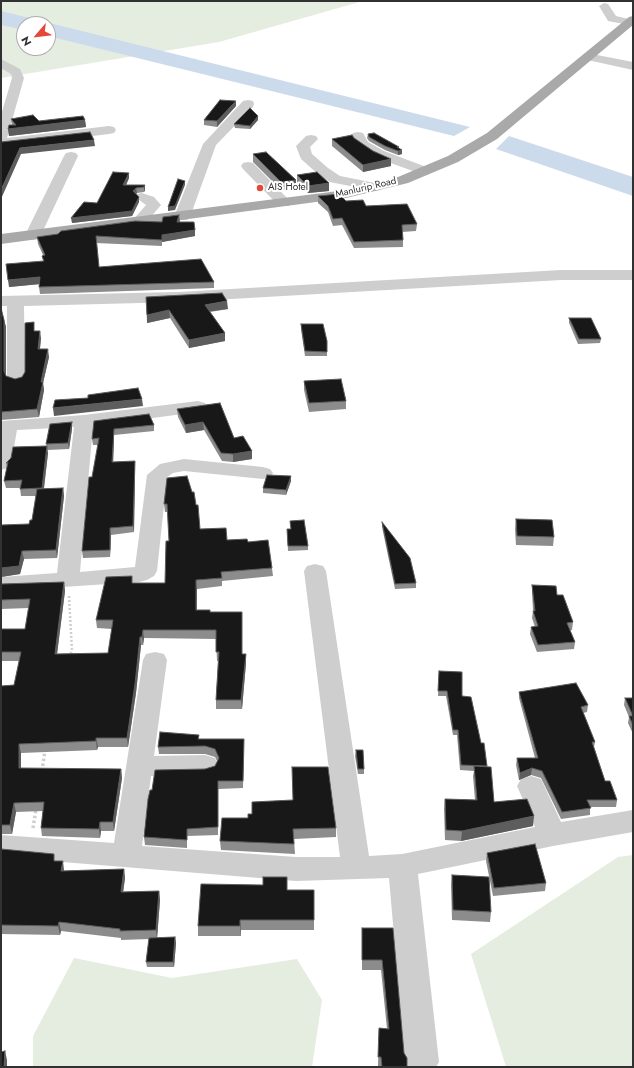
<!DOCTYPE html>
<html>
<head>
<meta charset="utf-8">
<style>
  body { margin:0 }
  #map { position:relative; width:634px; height:1068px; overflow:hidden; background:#fff; font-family:Jost,sans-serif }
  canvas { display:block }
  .frame { position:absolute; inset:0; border:2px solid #313131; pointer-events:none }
  .north { position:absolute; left:16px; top:16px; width:40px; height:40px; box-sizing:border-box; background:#fff; border:1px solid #adadad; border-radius:50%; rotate:242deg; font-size:11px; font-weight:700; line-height:16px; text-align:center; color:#313131 }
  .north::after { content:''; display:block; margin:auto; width:14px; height:18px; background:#e34838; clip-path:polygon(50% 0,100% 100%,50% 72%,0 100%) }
</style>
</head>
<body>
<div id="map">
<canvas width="634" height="1068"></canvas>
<div class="frame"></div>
<div class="north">N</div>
</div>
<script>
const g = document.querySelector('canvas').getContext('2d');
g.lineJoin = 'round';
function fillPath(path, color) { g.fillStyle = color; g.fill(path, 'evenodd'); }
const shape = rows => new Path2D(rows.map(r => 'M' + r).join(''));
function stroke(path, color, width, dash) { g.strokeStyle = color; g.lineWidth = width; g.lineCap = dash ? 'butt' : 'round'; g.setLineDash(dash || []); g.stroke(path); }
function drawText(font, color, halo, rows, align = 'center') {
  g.font = font + ' Jost,sans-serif'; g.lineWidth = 4; g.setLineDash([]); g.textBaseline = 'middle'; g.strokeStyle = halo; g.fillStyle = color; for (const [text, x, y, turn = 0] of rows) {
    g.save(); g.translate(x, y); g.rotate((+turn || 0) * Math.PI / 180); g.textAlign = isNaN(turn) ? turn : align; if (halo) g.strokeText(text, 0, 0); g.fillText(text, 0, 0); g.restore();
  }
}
const green = shape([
  [1,1,363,1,219,42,1,78],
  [24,24,48,24,48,48,24,48],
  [633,855,633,1067,506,1067,471,954,618,857],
  [74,958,172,978,297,959,322,1000,312,1067,33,1067,33,1036]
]);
const water = shape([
  [1,11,470,127,454,136,48,36,48,24,24,24,24,30,1,25],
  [509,136,633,177,633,196,496,149]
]);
const pathFar1 = shape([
  [69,596,72,651,70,655]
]);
const path = shape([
  [42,771,45,750],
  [33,828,36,809]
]);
const minor = shape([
  [604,3,608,4,616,16,633,20,633,24,629,25,608,21,599,6,604,3],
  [587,53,633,62,633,70,583,59,581,57,587,53],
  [1,59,20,69,24,78,7,138,109,126,114,127,116,130,114,133,109,134,1,147,1,115,12,78,11,74,1,68,1,59],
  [248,100,253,101,254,104,253,107,216,145,190,217,187,220,177,220,174,217,203,144,243,101,248,100],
  [358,132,363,133,368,142,384,151,429,168,431,171,429,174,424,175,374,157,355,144,351,136,353,133,358,132],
  [311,135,316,136,318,139,310,147,312,154,328,168,340,176,380,184,382,187,380,190,375,191,330,182,318,174,301,159,296,146,306,136,311,135],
  [71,152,76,153,78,156,41,235,39,238,33,240,27,238,25,235,64,156,66,153,71,152],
  [248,162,253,163,289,200,291,203,289,206,279,206,243,169,241,166,243,163,248,162],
  [142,193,154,197,161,205,145,224,140,226,135,224,132,221,146,205,135,197,137,194,142,193],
  [561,270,633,270,633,280,561,280,179,302,24,306,25,379,23,383,16,385,9,383,7,379,7,306,1,306,1,296,179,292,561,270],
  [198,401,205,403,208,407,205,411,93,426,80,572,135,567,147,475,160,464,184,459,263,467,270,469,273,473,270,477,263,479,184,471,173,473,167,477,157,571,154,576,147,580,139,582,1,591,1,577,57,573,74,427,17,430,11,464,8,468,1,470,1,421,84,415,198,401],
  [315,564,323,566,326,571,369,856,402,854,535,827,517,786,521,779,531,776,541,779,561,822,633,810,633,832,553,846,418,874,439,1062,436,1067,408,1067,405,1062,389,878,296,881,1,857,1,835,114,843,143,660,146,654,155,652,164,654,167,660,154,756,205,755,215,758,218,765,215,772,205,775,151,776,142,846,296,857,340,857,304,571,307,566,315,564]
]);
const major = shape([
  [633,16,633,25,497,139,458,162,408,183,346,198,1,244,1,234,346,190,398,177,448,156,487,133,629,17,633,16]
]);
const wall = shape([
  [236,106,217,127,204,125,204,120],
  [258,116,258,120,250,129,235,128,234,124],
  [11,119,39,121,85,120,86,127,9,136,8,129,12,125],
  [368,134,399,147,399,149,402,154,398,155,385,150,369,141,367,138],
  [354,138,391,166,363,172,332,146,332,139],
  [253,154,296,180,296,187,281,190,253,162],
  [297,175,329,183,329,191,308,193,297,182],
  [129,178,126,185,145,185,145,190,144,192,137,193,136,194,139,202,132,216,72,223],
  [318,196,346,201,366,206,417,224,416,231,402,232,403,240,403,247,354,248,342,225,333,226,328,212,318,203],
  [180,222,195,236,162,242,162,246,96,243,99,267,214,282,214,288,40,294,39,287,39,284,9,287,43,261,42,256,43,255,38,244,37,237],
  [146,297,228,309,210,312,225,341,189,348,170,318,147,323],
  [1,308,6,327,6,376,15,379,22,377,25,372,35,331,41,338,40,349,49,357,43,383,44,390,39,417,1,420],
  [569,318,601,339,600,343,578,344,569,323],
  [301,324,327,341,327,356,305,356,301,329],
  [304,381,346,401,346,409,309,412,304,390],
  [220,403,234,438,252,451,252,459,233,462,222,461,204,430,186,433,178,417,177,409],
  [94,421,154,425,154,431,114,435,113,462,135,468,134,532,111,535,110,557,83,558,82,551,98,445,93,445,92,439],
  [72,422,72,429,69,449,47,450,48,453,44,489,63,488,64,496,57,558,24,559,20,574,1,577,32,520,36,496,21,496,20,488,6,488,4,481,7,467,6,463,47,446,46,444],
  [291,476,291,481,286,495,263,493,263,488],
  [167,478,200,529,227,540,248,542,272,568,273,576,222,581,222,586,197,589,197,610,211,612,242,612,242,654,246,663,242,709,216,709,216,700,218,661,217,661,216,639,144,638,143,645,141,645,136,693,128,747,98,747,97,750,21,753,21,769,121,769,122,778,114,831,101,831,100,838,42,836,41,828,43,811,16,812,12,834,1,834,1,686,14,685,19,661,1,661,1,629,25,629,29,608,1,609,1,584,64,582,65,591,57,654,108,653,112,629,97,628,96,620,133,583,165,583,169,541,168,512,165,512,164,504],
  [516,519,554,537,553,546,516,545,515,529],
  [290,521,308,546,308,550,288,551,287,529,291,529],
  [382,522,416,583,416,588,395,589,382,527],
  [532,585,557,595,573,622,572,630,570,630,575,642,574,649,537,652,530,634,531,627,535,627,532,618,533,611,532,592],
  [439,671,462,696,481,743,487,766,494,802,533,826,461,841,445,840,444,809,445,799,475,800,473,776,474,771,460,770,457,735,453,735,446,696,438,696],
  [519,692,588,705,587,712,583,713,595,742,594,747,605,781,617,800,616,807,590,807,590,815,561,819,541,778,531,775,519,780,516,765,517,758,535,758,519,698],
  [625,698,633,698,633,734,628,723,629,717,624,705],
  [199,735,199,739,244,739,243,788,218,789,218,835,187,836,187,848,145,845,144,837,152,790,205,769,215,766,217,761,215,757,205,754,159,754,158,747],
  [356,750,364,769,364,774,358,774,355,756],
  [222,818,336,828,336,837,294,839,295,854,221,850,220,841],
  [1,849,56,861,64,871,124,869,125,878,123,892,159,891,160,900,157,938,175,937,176,943,174,967,147,967,146,962,149,939,121,940,121,938,61,931,60,935,1,934],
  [487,853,546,883,545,891,493,896,486,861],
  [452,875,491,912,490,922,452,920,451,885],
  [287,890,314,890,314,930,241,930,241,936,198,936,198,926],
  [362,928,393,928,404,1053,407,1067,381,1067,381,1066,378,1066,379,1028,387,1029,381,970,362,970]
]);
const shadedWall = shape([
  [236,101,236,106,217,127,217,121],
  [258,116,258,120,250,129,250,126],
  [85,120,86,127,9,136,8,129],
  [94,140,95,146,21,154,1,199,1,190,20,148],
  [402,150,402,154,398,155,398,151],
  [391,159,391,166,363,172,363,165],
  [129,173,129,178,124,190,123,185],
  [296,180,296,187,281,190,281,182],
  [185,181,185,185,175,210,168,211,168,207],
  [329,183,329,191,308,193,308,186],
  [145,185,145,190,144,192,144,187],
  [136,188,137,193,134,196,133,191],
  [139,197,139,202,132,216,72,223,71,218],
  [179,215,180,222,177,222],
  [195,230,195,236,162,242,162,246,162,235],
  [40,277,41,284,9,287,8,280],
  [227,301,228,309,205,312,205,305],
  [169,310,170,318,147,323,147,315],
  [4,320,6,327,6,379,4,371],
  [40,331,41,338,39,357,38,349],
  [225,333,225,341,189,348,189,340],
  [48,349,49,357,43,383,44,390,39,417,37,409,41,382],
  [142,399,143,406,54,416,53,408],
  [72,422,72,429,69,449,68,443],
  [203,422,204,430,186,433,185,425],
  [114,429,114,435,113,468,112,462],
  [47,446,48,453,43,495,42,488],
  [252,451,252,459,233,462,233,454],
  [135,461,135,468,134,532,133,526],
  [291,476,291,481,286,495,286,490],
  [63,488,64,496,57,558,56,550],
  [110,528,111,535,110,557],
  [22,551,24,559,20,574,1,577,1,568],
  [196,580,197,589,196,619],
  [64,582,65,591,56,662,55,654],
  [143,630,144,638,143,645,142,637],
  [140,637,141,645,136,693,128,747,127,738],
  [246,654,246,663,242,709,241,700],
  [96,738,98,747,97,750,96,741],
  [19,744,21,753,21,777,19,768],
  [532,768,531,775,519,780,520,773],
  [121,769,122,778,114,831,113,822],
  [14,803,16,812,12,834,10,825],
  [534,816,533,826,461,841,462,831],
  [100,822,101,831,100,838,99,829],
  [63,861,64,870,62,880,61,871],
  [124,869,125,878,122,901,121,892],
  [159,891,160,900,157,939,156,930],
  [240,920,241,930,241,936,240,926],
  [59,922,61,931,60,935,58,926],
  [175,937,176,943,174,967,173,962],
  [5,1051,7,1060,7,1067,4,1067]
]);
const building = shape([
  [220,100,236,101,217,121,204,120,220,100],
  [250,108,258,116,250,126,234,124,250,108],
  [33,115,39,121,83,116,85,120,8,129,9,125,16,125,11,119,33,115],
  [90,132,94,140,20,148,1,190,1,142,90,132],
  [374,133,399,147,397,147,402,150,398,151,385,146,369,137,368,134,374,133],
  [352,135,354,138,373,151,391,159,363,165,332,139,352,135],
  [266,152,296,180,281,182,253,154,266,152],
  [113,172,129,173,123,185,145,185,144,187,136,188,133,191,139,197,132,211,71,218,84,202,97,203,113,172],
  [317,172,329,183,308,186,297,175,317,172],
  [178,179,185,181,175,206,168,207,178,179],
  [339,194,346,201,363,200,366,206,407,204,417,224,402,225,403,240,354,242,342,218,333,219,328,206,318,196,339,194],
  [179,215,177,222,194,222,195,230,162,235,162,240,96,236,99,267,201,259,214,282,39,287,40,277,8,280,6,264,44,261,42,256,45,255,37,237,58,234,61,231,135,221,162,222,163,217,179,215],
  [222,293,227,301,205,305,225,333,189,340,169,310,147,315,146,297,222,293],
  [1,308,4,320,4,371,6,376,15,379,22,377,25,372,25,323,34,322,34,331,40,331,38,349,48,349,41,382,43,382,37,409,1,412,1,308],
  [569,318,591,318,601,339,579,339,569,318],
  [301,324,323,324,327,341,327,352,305,351,301,324],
  [341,379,346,401,309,403,304,381,341,379],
  [138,388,142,399,53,408,55,400,88,398,88,395,138,388],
  [220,403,234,438,243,436,252,451,233,454,221,453,203,422,185,425,177,409,220,403],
  [149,414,154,425,114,429,112,462,135,461,133,526,110,528,110,550,82,551,89,477,92,477,99,438,92,439,94,421,149,414],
  [72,422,68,443,46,444,50,424,72,422],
  [47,446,42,488,20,489,22,480,4,481,8,462,6,463,11,458,13,447,47,446],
  [267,475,291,476,286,490,263,488,267,475],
  [187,476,192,492,194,492,196,505,198,505,200,529,226,528,227,540,247,539,248,542,268,540,272,568,221,572,222,578,196,580,196,610,210,610,210,612,242,612,242,654,246,654,241,700,216,700,219,652,216,652,216,630,143,630,142,637,140,637,135,684,127,738,96,738,96,741,19,744,19,768,121,769,113,822,100,822,99,829,41,828,44,802,14,803,10,825,1,825,1,686,14,685,21,652,1,652,1,629,25,629,30,599,1,600,1,584,64,582,55,654,108,653,113,620,96,620,106,577,132,576,132,583,165,583,166,541,169,541,167,504,164,504,167,478,187,476],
  [63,488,56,550,22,551,19,566,1,568,1,525,29,524,30,520,32,520,37,489,63,488],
  [516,519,552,520,554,537,517,536,516,519],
  [304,520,308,546,288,546,287,529,291,529,290,521,304,520],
  [382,522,410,558,416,583,395,584,382,522],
  [532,585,556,586,557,595,563,595,573,622,567,623,575,642,538,645,531,627,538,626,533,611,535,611,532,585],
  [439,671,462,672,462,696,471,697,481,743,484,743,487,766,461,765,458,730,453,730,447,691,438,691,439,671],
  [576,683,588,705,581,707,595,742,592,742,605,781,610,781,617,800,587,800,591,808,562,812,542,771,532,768,520,773,517,758,538,758,519,692,576,683],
  [625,698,633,698,633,725,629,716,633,716,625,698],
  [160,732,199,735,198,739,244,739,243,781,218,781,218,827,187,829,187,840,144,837,148,799,150,790,152,790,155,770,205,769,215,766,219,758,215,749,205,746,158,747,160,732],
  [356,750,363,750,364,769,358,769,356,750],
  [474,766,491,767,494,802,527,799,534,816,462,831,446,830,445,799,477,800,474,766],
  [292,767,328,767,336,828,293,829,294,844,220,841,222,818,248,818,248,814,252,814,252,802,293,800,292,767],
  [535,844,546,883,494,888,487,853,535,844],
  [1,849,54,854,54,861,63,861,61,871,124,869,121,892,159,891,156,930,120,931,120,929,59,922,58,926,1,925,1,849],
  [452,875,489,877,491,912,453,910,452,875],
  [263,877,287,877,287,890,314,890,314,920,240,920,240,926,198,926,201,884,263,885,263,877],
  [362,928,393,928,404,1053,407,1058,407,1067,382,1067,381,1057,378,1057,379,1028,389,1029,382,960,362,960,362,928],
  [175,937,173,962,146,962,149,938,175,937],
  [5,1051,4,1067,1,1067,1,1052,5,1051]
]);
const markers = [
  [260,188,4,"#e34838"]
];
const farPoinames = [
  ["AIS Hotel",268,188]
];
const farStreetnames = [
  ["Manlurip Road",366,188,-13]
];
fillPath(green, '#e5ede0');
fillPath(water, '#ccdbec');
stroke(pathFar1, '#cecece', 2.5, [2, 2]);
stroke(path, '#cecece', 3.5, [2.5, 2.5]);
fillPath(minor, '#cecece');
fillPath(major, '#a9a9a9');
fillPath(wall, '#8c8c8c');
fillPath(shadedWall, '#5d5d5d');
fillPath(building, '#181818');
stroke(building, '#5d5d5d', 1);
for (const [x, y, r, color] of markers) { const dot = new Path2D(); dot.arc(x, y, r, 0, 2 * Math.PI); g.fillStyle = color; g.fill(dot); stroke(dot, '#fff', 1.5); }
drawText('10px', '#313131', '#fff', farPoinames, 'left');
drawText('10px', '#313131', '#fff', farStreetnames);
</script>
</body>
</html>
